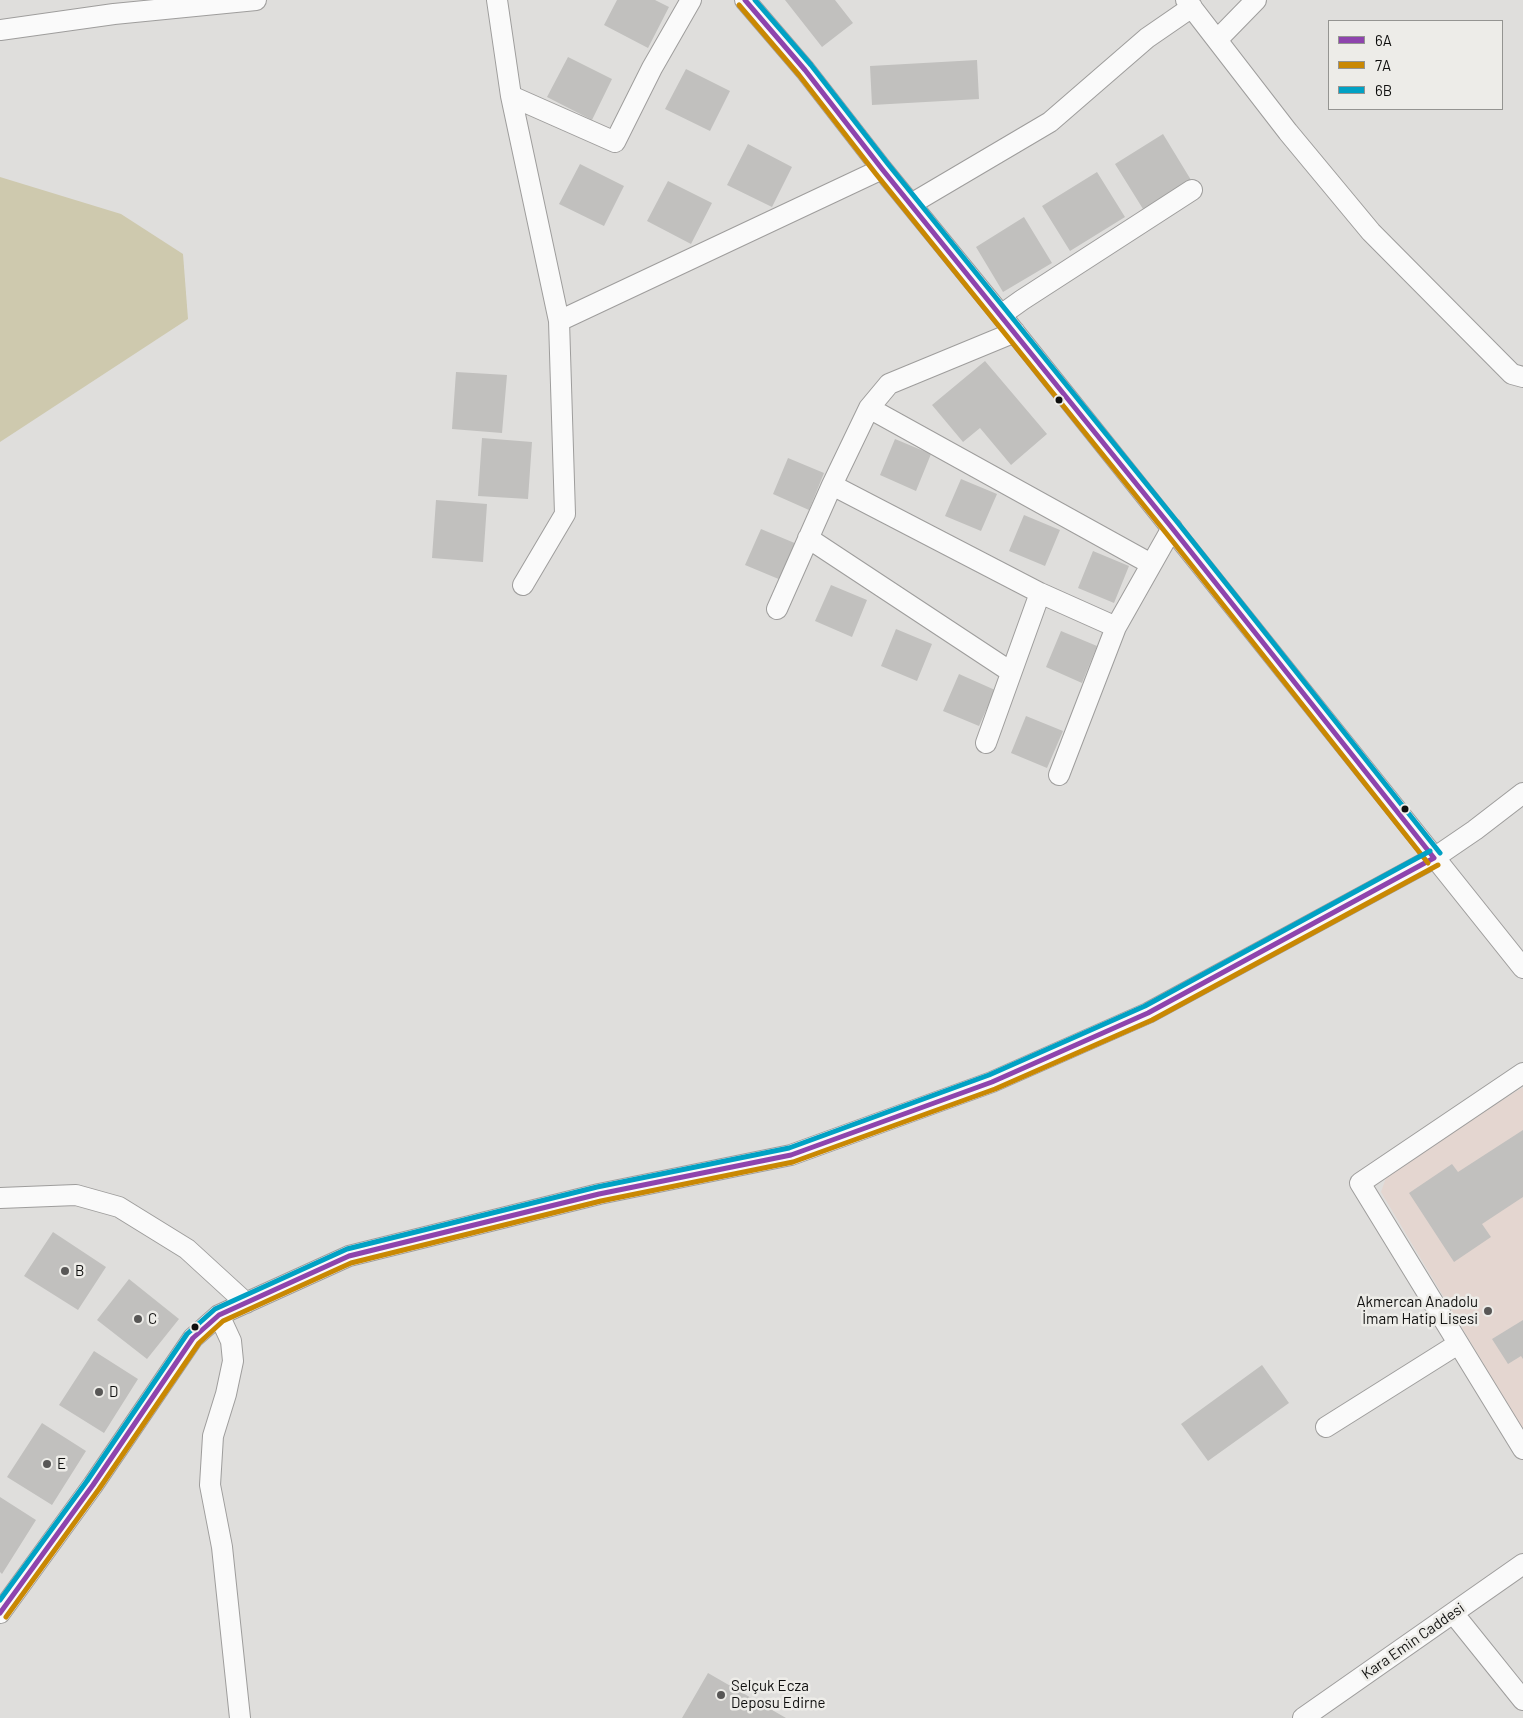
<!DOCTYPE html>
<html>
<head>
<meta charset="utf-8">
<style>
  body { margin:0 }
  #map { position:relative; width:1523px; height:1718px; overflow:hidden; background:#dfdedc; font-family:Barlow,sans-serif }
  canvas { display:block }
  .legend { position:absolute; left:1328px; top:20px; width:175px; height:90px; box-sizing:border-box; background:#edece8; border:1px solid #949491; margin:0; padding:6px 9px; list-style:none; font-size:15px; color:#0f0f0e }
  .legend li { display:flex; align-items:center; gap:10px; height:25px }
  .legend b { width:25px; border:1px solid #949491 }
</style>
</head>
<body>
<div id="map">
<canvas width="1523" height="1718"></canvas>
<ul class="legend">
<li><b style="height:6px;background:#8e44ad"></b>6A</li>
<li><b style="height:6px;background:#c98803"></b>7A</li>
<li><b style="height:6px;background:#01a1c4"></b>6B</li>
</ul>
</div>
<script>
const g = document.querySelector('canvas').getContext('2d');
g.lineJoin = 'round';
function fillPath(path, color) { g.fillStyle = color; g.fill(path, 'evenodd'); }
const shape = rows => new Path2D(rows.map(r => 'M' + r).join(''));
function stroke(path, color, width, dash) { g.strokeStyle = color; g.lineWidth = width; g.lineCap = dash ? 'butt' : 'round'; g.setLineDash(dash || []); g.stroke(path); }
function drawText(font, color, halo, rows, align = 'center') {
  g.font = font + ' Barlow,sans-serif'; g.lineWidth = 5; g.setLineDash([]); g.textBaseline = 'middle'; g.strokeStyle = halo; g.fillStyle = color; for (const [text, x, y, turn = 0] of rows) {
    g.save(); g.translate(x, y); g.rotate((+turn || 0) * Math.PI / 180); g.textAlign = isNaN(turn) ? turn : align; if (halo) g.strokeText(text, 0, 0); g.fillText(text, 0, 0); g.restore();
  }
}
const education = shape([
  [1523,1087,1523,1430,1381,1192,1388,1172]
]);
const green = shape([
  [0,177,121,214,183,254,188,319,0,442]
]);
const building = shape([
  [617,0,655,0,669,7,648,48,604,25],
  [785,0,835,0,853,23,822,47],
  [568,57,612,79,592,120,547,97],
  [977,60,979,99,872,105,870,66],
  [686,69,730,91,710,131,665,109],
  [1163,134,1191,180,1143,209,1115,164],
  [748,144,792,167,772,207,727,185],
  [580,164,624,186,604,226,559,204],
  [1097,172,1125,217,1070,251,1042,206],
  [668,181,712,203,691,244,647,221],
  [1024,217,1052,263,1003,292,976,247],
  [985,361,1047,434,1011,465,980,428,963,442,932,405],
  [456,372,507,375,502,433,452,429],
  [482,438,532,442,528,499,478,496],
  [895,439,931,454,916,491,880,475],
  [788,458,824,473,809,510,773,494],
  [961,479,997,494,981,531,945,516],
  [436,500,487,504,483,562,432,558],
  [1024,515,1060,530,1045,566,1009,551],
  [761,529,797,544,781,580,745,565],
  [1093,551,1129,566,1114,603,1078,588],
  [831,585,867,600,852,637,815,621],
  [896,629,932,644,917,681,881,666],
  [1061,631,1097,646,1082,683,1046,667],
  [959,674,995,690,979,726,943,711],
  [1026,716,1063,731,1047,768,1011,753],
  [1523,1130,1523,1197,1482,1224,1491,1237,1454,1262,1409,1193,1452,1164,1458,1172],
  [53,1232,106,1267,78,1310,24,1276],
  [129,1279,179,1319,147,1359,97,1320],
  [1523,1320,1523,1359,1521,1356,1508,1364,1492,1339],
  [94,1351,138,1379,104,1433,59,1405],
  [1262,1365,1289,1403,1208,1461,1181,1424],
  [42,1423,86,1451,52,1505,7,1477],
  [0,1497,36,1520,2,1574,0,1572],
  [708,1673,786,1718,682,1718]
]);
const minor = shape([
  [497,0,511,96,559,321,565,514,523,585],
  [745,0,805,70,882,169,1001,315,1523,968],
  [1186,0,1288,132,1371,232,1512,374,1523,377],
  [0,30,114,14,256,0],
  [1217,40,1256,0],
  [511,96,615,142,652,68,691,0],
  [911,204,1050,122,1147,38,1192,7],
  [1001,315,1022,300,1192,190],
  [559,321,882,169],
  [869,408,1151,564],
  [832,485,1040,593,1116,627],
  [808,538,1011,672],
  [777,609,832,485,869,408,889,384,1015,332],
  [986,743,1040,593],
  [1059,775,1116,627,1172,528],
  [1523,1073,1360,1183,1523,1449],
  [0,1198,76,1195,119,1207,187,1249,246,1303],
  [219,1315,231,1341,233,1361,226,1394,213,1436,210,1485,222,1547,240,1718],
  [1326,1427,1458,1344],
  [0,1613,93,1485,193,1338,219,1315,349,1256,599,1194,791,1155,992,1082,1148,1013,1434,858,1475,830,1523,793],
  [1453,1613,1523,1700],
  [1303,1718,1523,1564]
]);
const bus1 = shape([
  [745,0,805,70,882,169,1172,528,1434,858],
  [0,1613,93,1485,193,1338,219,1315,349,1256,599,1194,791,1155,992,1082,1148,1013,1434,858]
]);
const bus2 = shape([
  [739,5,799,75,876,174,1166,533,1428,863],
  [6,1617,99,1489,199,1343,223,1321,351,1263,601,1201,793,1162,995,1089,1152,1020,1438,865]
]);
const bus3 = shape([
  [755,0,811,65,888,164,1178,523,1440,853],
  [0,1600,87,1481,187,1334,215,1309,347,1249,597,1187,789,1148,989,1075,1145,1006,1430,851]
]);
const markers = [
  [1059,400,4.5,"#0f0f0e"],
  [1405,809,4.5,"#0f0f0e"],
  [65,1271,5,"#585756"],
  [1488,1311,5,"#585756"],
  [138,1319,5,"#585756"],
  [195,1327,4.5,"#0f0f0e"],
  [99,1392,5,"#585756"],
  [47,1464,5,"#585756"],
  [721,1695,5,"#585756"]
];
const poiNames = [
  ["B",75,1271],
  ["Akmercan Anadolu",1478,1302,"right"],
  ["İmam Hatip Lisesi",1478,1319,"right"],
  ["C",148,1319],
  ["D",109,1392],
  ["E",57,1464],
  ["Selçuk Ecza",731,1686],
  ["Deposu Edirne",731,1703]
];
const streetNames = [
  ["Kara Emin Caddesi",1413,1641,-35]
];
fillPath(education, '#e4d6d0');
fillPath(green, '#cec9ae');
fillPath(building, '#c1c0be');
stroke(minor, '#9e9d9c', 22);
stroke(minor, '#fafafa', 20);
stroke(bus1, '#8e44ad', 5);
stroke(bus2, '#c98803', 5);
stroke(bus3, '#01a1c4', 5);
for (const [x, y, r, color] of markers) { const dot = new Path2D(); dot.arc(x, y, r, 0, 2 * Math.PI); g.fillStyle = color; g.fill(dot); stroke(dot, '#edece8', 2); }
drawText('15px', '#0f0f0e', '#edece8', poiNames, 'left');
drawText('15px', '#0f0f0e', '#edece8', streetNames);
</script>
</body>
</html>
